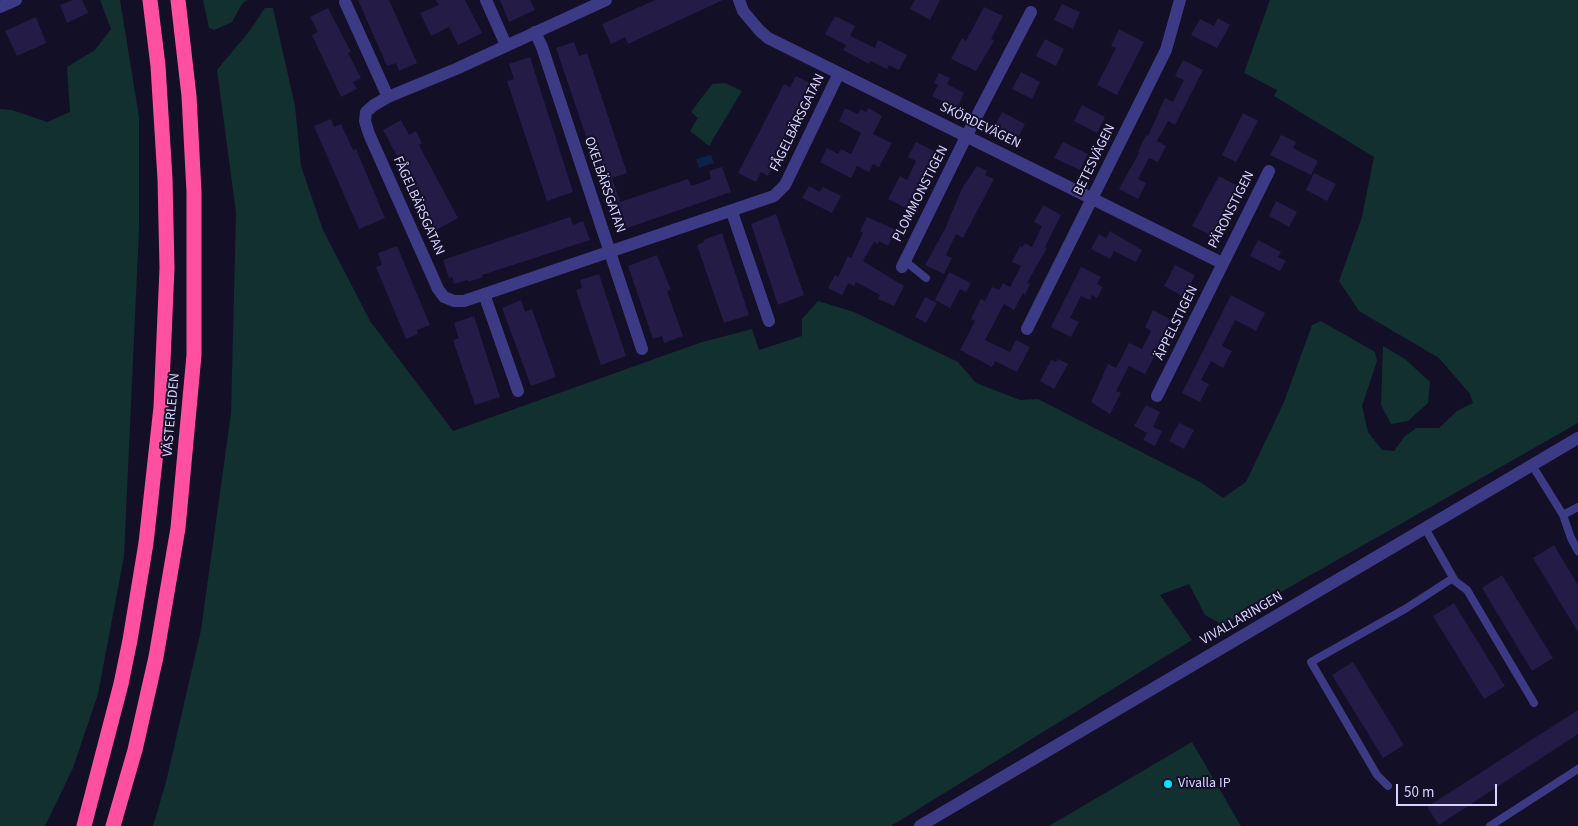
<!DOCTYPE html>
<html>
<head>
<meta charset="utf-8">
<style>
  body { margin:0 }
  #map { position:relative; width:1578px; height:826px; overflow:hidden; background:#130f26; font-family:"Source Sans 3",sans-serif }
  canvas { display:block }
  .scale { position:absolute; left:1396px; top:784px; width:101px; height:22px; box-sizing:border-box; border:2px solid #d9d4ff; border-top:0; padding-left:6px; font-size:15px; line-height:18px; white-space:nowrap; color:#d9d4ff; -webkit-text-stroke:4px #130f26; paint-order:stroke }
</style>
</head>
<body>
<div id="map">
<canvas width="1578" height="826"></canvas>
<div class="scale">50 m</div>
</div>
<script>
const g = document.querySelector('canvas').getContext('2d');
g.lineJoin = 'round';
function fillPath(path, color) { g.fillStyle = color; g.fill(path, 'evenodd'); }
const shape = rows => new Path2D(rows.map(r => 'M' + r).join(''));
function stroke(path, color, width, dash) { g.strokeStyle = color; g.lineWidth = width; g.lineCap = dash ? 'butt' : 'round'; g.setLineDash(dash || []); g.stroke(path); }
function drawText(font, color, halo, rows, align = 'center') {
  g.font = font + ' "Source Sans 3",sans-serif'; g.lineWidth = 4; g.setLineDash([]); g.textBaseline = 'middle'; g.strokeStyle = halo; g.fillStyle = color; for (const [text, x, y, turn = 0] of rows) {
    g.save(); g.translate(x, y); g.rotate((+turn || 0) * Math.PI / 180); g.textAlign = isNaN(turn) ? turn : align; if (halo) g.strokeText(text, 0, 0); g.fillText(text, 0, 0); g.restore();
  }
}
const green = shape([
  [100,0,120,0,139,117,139,230,124,556,98,694,73,768,45,826,0,826,0,109,12,110,47,122,70,112,67,67,95,50,111,29],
  [203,0,247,0,242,4,232,22,214,30,209,28],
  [1270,0,1578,0,1578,423,1223,625,1205,615,1189,584,1160,595,1192,640,891,826,153,826,166,782,201,630,231,413,236,213,217,70,251,29,265,8,273,8,295,106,301,166,323,230,370,321,453,431,699,343,752,329,759,350,802,336,802,319,818,301,854,312,958,362,976,383,1020,400,1038,399,1202,483,1223,498,1246,482,1284,402,1312,325,1321,321,1375,352,1377,361,1362,406,1368,432,1382,450,1394,451,1404,437,1416,428,1439,428,1457,411,1473,403,1470,394,1439,358,1359,311,1339,281,1362,217,1374,157,1274,96,1277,90,1244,73],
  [725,83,742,91,709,146,690,131,698,118,691,112,712,84],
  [1383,346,1405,359,1430,382,1428,403,1408,421,1391,424,1381,405],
  [1192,742,1241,826,1049,826]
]);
const water = shape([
  [711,155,714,163,699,168,696,159]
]);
const building = shape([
  [73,0,82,0,88,13,67,23,60,5],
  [358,0,389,0,417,63,399,71,396,63,387,66],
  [436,0,465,0,482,33,458,45,449,27,431,36,420,13,439,5],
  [500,0,530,0,535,10,509,22],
  [655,0,723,0,628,44,625,37,611,44,602,24],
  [915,0,940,0,930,20,910,9],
  [1062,4,1080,12,1073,29,1054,20],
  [984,7,1003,16,991,39,994,41,976,71,951,59,962,38,966,41],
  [328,8,351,52,348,53,361,78,353,82,357,89,341,97,312,35,318,32,310,17],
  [835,16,855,26,850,36,875,48,878,40,907,55,899,70,889,65,887,69,871,61,869,64,843,50,846,45,825,34],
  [36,17,46,43,17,56,5,31],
  [1218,18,1230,25,1217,48,1191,35,1200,19,1214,26],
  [1119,29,1144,42,1117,95,1097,85,1116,48,1111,46],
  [1045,39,1064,49,1056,66,1036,56],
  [574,42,579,56,587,53,627,173,612,178,620,202,688,179,691,186,711,179,709,171,722,167,731,192,616,232,610,214,612,213,556,48],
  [530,57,573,192,547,201,507,81,514,79,509,64],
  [1183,60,1203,70,1175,125,1168,121,1157,141,1166,146,1158,162,1149,158,1138,179,1146,183,1138,199,1119,189,1139,153,1138,152,1146,135,1148,136,1165,98,1173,102,1184,80,1175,76],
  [1021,72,1040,82,1032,99,1012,89],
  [939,73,950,78,947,84,964,93,957,109,932,96,938,85,934,83],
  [796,76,814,85,768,176,761,172,756,182,738,173,784,84,790,87],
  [1082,105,1105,117,1097,133,1074,121],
  [845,108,858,114,861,109,866,112,868,108,882,116,873,134,892,143,879,167,873,164,869,172,857,166,851,178,820,162,827,148,838,154,841,149,851,154,861,133,839,121],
  [1002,112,1025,124,1017,140,994,128],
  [1243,113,1258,121,1236,162,1222,155],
  [331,119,334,127,341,124,353,150,356,149,385,218,359,229,314,126],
  [401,120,409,135,416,131,422,143,419,145,458,218,431,233,395,158,397,156,383,130],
  [1281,135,1296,142,1293,148,1318,161,1311,175,1270,155],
  [916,142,936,152,920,187,918,186,906,208,888,199,900,176,907,180,916,161,908,157],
  [1063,142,1088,154,1080,170,1054,158],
  [977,166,987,171,985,175,994,179,963,238,956,234,946,255,952,258,944,274,925,265,945,229,962,188],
  [1314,173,1336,184,1327,201,1306,190],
  [1219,176,1238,186,1213,236,1192,226],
  [809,186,820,192,823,187,841,196,832,213,802,198],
  [1276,201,1297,212,1289,227,1269,216],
  [1043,205,1061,215,1045,247,1047,248,1027,283,1030,284,1025,295,1023,293,1014,310,1004,304,985,340,1010,352,1016,340,1030,347,1017,372,995,361,992,367,960,350,975,321,971,319,981,299,985,301,992,287,999,290,1003,283,1010,287,1021,266,1012,262,1020,246,1022,247,1025,243,1032,247,1042,226,1034,222],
  [776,214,804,295,778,305,751,224],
  [570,217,573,225,583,221,590,240,482,275,483,277,468,282,468,280,454,284,452,277,449,278,443,260],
  [867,217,896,230,888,246,879,241,878,244,874,242,863,261,904,286,894,306,878,299,880,295,856,282,854,286,848,283,842,295,828,288,835,275,838,277,848,256,851,258,863,233,860,231],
  [1110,231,1142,250,1136,262,1114,251,1110,259,1091,249,1099,234,1106,238],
  [722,233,749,315,724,323,697,245,704,242,703,240],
  [1258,240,1281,252,1278,257,1286,261,1280,271,1250,256],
  [397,246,430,325,417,330,418,334,406,339,376,267,382,265,378,253],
  [657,255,671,290,667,291,683,336,664,343,662,336,653,339,628,266],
  [1175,265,1195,275,1184,297,1164,286],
  [1081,267,1101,277,1097,284,1103,287,1097,298,1092,295,1090,300,1081,296,1070,318,1079,322,1071,337,1051,327],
  [949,272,971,283,966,292,960,289,950,308,935,300],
  [599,274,626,356,601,365,576,290,582,288,580,280],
  [1231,295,1265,313,1256,331,1235,320,1222,346,1232,351,1223,368,1211,361,1201,380,1209,384,1200,402,1182,393],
  [925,297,937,303,926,323,915,317],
  [521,300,525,312,532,309,556,377,531,386,502,308],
  [1153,310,1171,320,1164,333,1166,335,1145,374,1129,366,1116,391,1121,393,1110,414,1091,402,1108,364,1116,368,1129,343,1142,349,1151,331,1145,327],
  [474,316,500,397,475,405,453,340,459,338,454,323],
  [1058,359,1068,364,1054,389,1040,381,1051,360,1056,362],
  [1146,405,1160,412,1153,427,1162,431,1155,446,1143,440,1147,433,1134,426],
  [1179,423,1194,430,1184,449,1169,441],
  [1554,545,1578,585,1578,632,1533,558],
  [1502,575,1553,658,1532,671,1482,588],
  [1454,603,1505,686,1484,699,1433,616],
  [1353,662,1404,745,1383,758,1332,675],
  [1578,710,1578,734,1439,825,1427,807]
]);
const service = shape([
  [905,261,926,278],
  [1532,465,1563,515,1571,538,1578,551],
  [1563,515,1578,507],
  [1425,528,1455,581,1467,590,1534,703],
  [1388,786,1377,775,1311,662,1405,609,1453,578],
  [1490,826,1578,769]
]);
const minor = shape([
  [486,0,506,45],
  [606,0,456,69,388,97,374,105,366,112,365,121,369,134,438,289,444,297,454,301,464,301,774,196,785,185,839,73],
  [739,0,743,11,759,30,768,38,1222,263],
  [345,2,388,97],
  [0,7,16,0],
  [535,32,542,47,642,349],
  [732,212,769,321],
  [902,267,967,135,1031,12],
  [484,294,518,391],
  [1027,329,1166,50,1180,0],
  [1157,396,1269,171]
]);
const tertiary = shape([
  [920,826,1578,438]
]);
const motorway = shape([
  [84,826,121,684,130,640,146,543,161,407,167,268,165,179,158,66,150,0],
  [113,826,135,750,156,657,178,528,194,355,194,192,189,96,178,0]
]);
const markers = [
  [1168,784,5,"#00e5ff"]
];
const streetNames = [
  ["FÅGELBÄRSGATAN",798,123,-64],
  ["SKÖRDEVÄGEN",980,126,26],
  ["BETESVÄGEN",1095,160,-64],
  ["OXELBÄRSGATAN",604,185,71],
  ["PLOMMONSTIGEN",921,194,-63],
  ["FÅGELBÄRSGATAN",418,206,66],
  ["PÄRONSTIGEN",1232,210,-63],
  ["ÄPPELSTIGEN",1177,323,-64],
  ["VÄSTERLEDEN",172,415,-85],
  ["VIVALLARINGEN",1242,619,-30]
];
const poiNames = [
  ["Vivalla IP",1178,784]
];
fillPath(green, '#12302f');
fillPath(water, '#0c2248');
fillPath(building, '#241b47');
stroke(service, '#3d3a85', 8);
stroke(minor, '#3d3a85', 12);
stroke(tertiary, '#3d3a85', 12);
stroke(motorway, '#ff4fa3', 15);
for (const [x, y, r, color] of markers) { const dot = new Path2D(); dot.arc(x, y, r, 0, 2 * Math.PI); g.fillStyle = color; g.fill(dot); stroke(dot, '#130f26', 2); }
drawText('14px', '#d9d4ff', '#130f26', streetNames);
drawText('14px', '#d9d4ff', '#130f26', poiNames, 'left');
</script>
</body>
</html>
